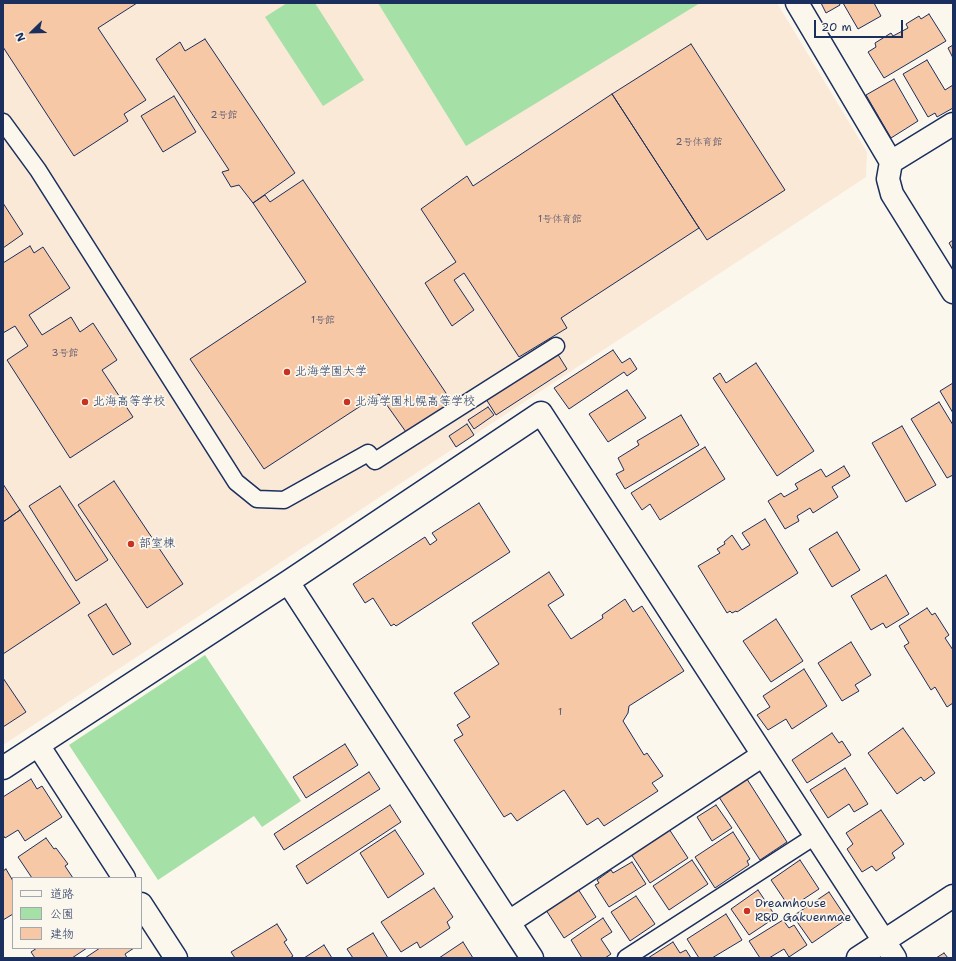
<!DOCTYPE html>
<html>
<head>
<meta charset="utf-8">
<style>
  body { margin:0 }
  #map { position:relative; width:956px; height:961px; overflow:hidden; background:#fbf7ec; font-family:"Shantell Sans","Klee One",sans-serif }
  canvas { display:block }
  .frame { position:absolute; inset:0; border:4px solid #1b2f5e; pointer-events:none }
  .legend { position:absolute; left:12px; top:877px; width:130px; height:72px; box-sizing:border-box; background:#fbf7ec; border:1px solid #a1a7b3; margin:0; padding:5px 7px; list-style:none; font-size:12px; color:#1b2f5e }
  .legend li { display:flex; align-items:center; gap:8px; height:20px }
  .legend b { width:20px; border:1px solid #a1a7b3 }
  .north { position:absolute; left:12px; top:12px; width:40px; height:40px; -webkit-text-stroke:3px #fbf7ec; paint-order:stroke; rotate:247deg; font-size:11px; font-weight:700; line-height:16px; text-align:center; color:#1b2f5e }
  .north::after { content:''; display:block; margin:auto; width:14px; height:18px; background:#1b2f5e; clip-path:polygon(50% 0,100% 100%,50% 72%,0 100%) }
  .scale { position:absolute; left:814px; top:20px; width:89px; height:18px; box-sizing:border-box; border:2px solid #1b2f5e; border-top:0; padding-left:5px; font-size:12px; line-height:14px; white-space:nowrap; color:#1b2f5e; -webkit-text-stroke:3px #fbf7ec; paint-order:stroke }
</style>
</head>
<body>
<div id="map">
<canvas width="956" height="961"></canvas>
<div class="frame"></div>
<ul class="legend">
<li><b style="height:5px;background:#fbf7ec"></b>道路</li>
<li><b style="height:11px;background:#a5e0a6"></b>公園</li>
<li><b style="height:11px;background:#f7c8a6"></b>建物</li>
</ul>
<div class="north">N</div>
<div class="scale">20 m</div>
</div>
<script>
const g = document.querySelector('canvas').getContext('2d');
g.lineJoin = 'round';
function fillPath(path, color) { g.fillStyle = color; g.fill(path, 'evenodd'); }
const shape = rows => new Path2D(rows.map(r => 'M' + r).join(''));
function stroke(path, color, width, dash) { g.strokeStyle = color; g.lineWidth = width; g.lineCap = dash ? 'butt' : 'round'; g.setLineDash(dash || []); g.stroke(path); }
function drawText(font, color, halo, rows, align = 'center') {
  g.font = font + ' "Shantell Sans","Klee One",sans-serif'; g.lineWidth = 3.5; g.setLineDash([]); g.textBaseline = 'middle'; g.strokeStyle = halo; g.fillStyle = color; for (const [text, x, y, turn = 0] of rows) {
    g.save(); g.translate(x, y); g.rotate((+turn || 0) * Math.PI / 180); g.textAlign = isNaN(turn) ? turn : align; if (halo) g.strokeText(text, 0, 0); g.fillText(text, 0, 0); g.restore();
  }
}
const built = shape([
  [3,3,777,3,867,152,866,177,3,745]
]);
const green = shape([
  [287,3,315,3,364,80,323,106,265,17],
  [378,3,700,3,466,146],
  [205,655,301,801,262,827,254,816,158,880,69,745]
]);
const building = shape([
  [3,3,137,3,98,28,146,100,124,114,128,121,74,156,3,47,3,3],
  [821,3,839,3,840,5,826,13,821,3],
  [843,3,874,3,881,16,858,29,843,3],
  [929,14,946,41,884,78,868,52,876,47,875,43,891,33,893,36,908,28,906,24,919,16,921,19,929,14],
  [205,39,295,173,253,203,239,185,231,187,222,172,229,170,156,59,180,42,185,51,205,39],
  [691,44,785,190,707,240,612,94,691,44],
  [953,45,953,58,948,48,953,45],
  [927,60,945,90,953,85,953,108,937,117,935,113,928,117,903,74,927,60],
  [894,79,918,121,891,138,866,95,894,79],
  [612,94,699,228,561,318,567,328,519,357,464,273,454,280,474,310,452,326,425,283,456,262,421,209,467,176,473,186,612,94],
  [174,96,196,132,163,152,141,116,174,96],
  [303,180,452,402,406,432,379,394,264,469,190,359,306,282,253,203,265,195,270,202,303,180],
  [3,203,23,234,3,248,3,203],
  [953,240,953,250,949,243,953,240],
  [30,246,34,253,43,247,70,288,29,315,42,335,71,317,80,332,93,323,117,360,102,370,133,417,70,458,7,360,28,346,15,326,3,333,3,263,30,246],
  [613,350,622,363,630,358,637,369,627,376,624,372,569,409,554,388,613,350],
  [557,353,567,369,496,415,486,399,557,353],
  [756,363,814,451,777,476,713,378,720,373,726,383,756,363],
  [953,383,953,413,940,391,953,383],
  [627,390,646,418,608,442,589,414,627,390],
  [939,402,953,425,953,475,947,478,911,419,939,402],
  [488,407,494,415,474,429,468,420,488,407],
  [681,415,699,445,625,489,616,474,624,470,618,458,639,445,637,441,681,415],
  [467,424,474,435,456,447,449,436,467,424],
  [902,426,936,485,906,502,872,443,902,426],
  [705,447,725,479,660,520,650,504,642,510,631,493,705,447],
  [844,466,850,476,832,487,838,497,813,513,810,508,797,516,799,521,785,529,768,501,781,493,784,497,798,489,795,484,821,469,826,477,844,466],
  [114,481,183,584,147,608,78,505,114,481],
  [3,484,20,510,3,522,3,484],
  [60,486,108,560,76,581,29,506,60,486],
  [479,503,510,552,396,626,394,624,391,626,373,598,365,603,353,584,425,537,430,545,437,540,432,533,479,503],
  [20,510,80,603,3,654,3,522,20,510],
  [765,519,798,573,737,612,736,611,732,613,730,611,727,613,698,566,720,553,717,549,725,544,724,542,732,535,742,550,750,545,742,533,765,519],
  [837,532,860,570,832,587,809,549,837,532],
  [549,572,564,595,548,605,571,639,603,618,602,615,625,599,633,612,642,606,684,671,629,706,628,713,623,721,644,755,647,753,663,776,652,783,658,791,604,826,598,818,587,825,564,790,517,821,511,813,504,817,454,740,463,735,457,725,470,717,454,693,499,664,472,623,549,572],
  [886,575,909,614,886,628,883,623,871,630,851,596,886,575],
  [106,604,131,644,113,655,88,615,106,604],
  [927,608,932,615,935,613,949,635,945,638,953,650,953,703,947,707,935,687,931,690,904,646,909,643,899,626,927,608],
  [776,619,803,661,771,682,743,641,776,619],
  [851,642,871,675,855,685,859,691,842,701,818,663,851,642],
  [804,669,827,706,792,729,786,719,768,730,757,715,770,707,763,696,804,669],
  [3,678,26,712,3,727,3,678],
  [903,728,935,773,924,781,921,777,897,794,868,753,903,728],
  [832,733,839,743,842,741,851,755,807,783,792,760,832,733],
  [345,744,358,765,306,798,293,777,345,744],
  [845,768,868,804,854,812,849,804,828,818,810,790,845,768],
  [369,772,380,789,284,850,274,834,369,772],
  [745,776,787,842,760,860,717,794,745,776],
  [31,779,37,789,42,786,62,817,25,841,18,830,5,838,3,835,3,797,31,779],
  [390,805,401,822,307,884,296,866,390,805],
  [716,805,732,828,712,841,697,817,716,805],
  [881,810,904,844,892,853,895,858,876,871,872,866,862,872,847,849,853,844,846,833,881,810],
  [669,829,688,858,650,883,631,854,669,829],
  [395,830,424,874,388,898,360,853,395,830],
  [733,832,750,859,747,861,749,865,715,888,695,857,733,832],
  [46,838,54,849,56,848,68,864,65,866,73,878,32,878,18,857,46,838],
  [692,860,708,884,669,910,653,886,692,860],
  [800,860,819,889,790,908,771,880,800,860],
  [632,862,646,884,609,907,595,885,599,883,597,880,611,870,613,873,632,862],
  [6,869,13,881,13,914,3,920,3,871,6,869],
  [434,888,453,917,447,922,450,928,420,948,417,942,401,952,381,922,434,888],
  [578,889,596,917,564,938,546,910,578,889],
  [758,890,776,917,749,935,731,909,758,890],
  [829,892,847,919,812,943,793,916,829,892],
  [636,896,655,924,630,941,611,912,636,896],
  [726,914,742,940,712,958,699,958,687,939,726,914],
  [603,918,612,932,601,939,611,954,605,958,582,958,571,940,603,918],
  [783,920,789,928,794,925,807,945,789,957,784,949,769,958,760,958,749,941,783,920],
  [277,924,287,940,284,942,293,956,290,958,235,958,231,952,277,924],
  [373,933,388,958,353,958,347,949,373,933],
  [463,942,473,958,439,958,463,942],
  [673,942,680,953,686,950,691,958,648,958,673,942],
  [324,945,332,958,304,958,324,945],
  [37,948,87,948,72,958,35,958,31,952,37,948],
  [100,948,134,948,125,954,127,958,85,958,100,948],
  [944,953,948,958,936,958,944,953]
]);
const service = shape([
  [3,122,38,170,236,482,257,499,284,500,368,453,375,461,556,346],
  [626,958,815,836]
]);
const minor = shape([
  [797,3,891,162,888,179,892,194,953,292],
  [891,162,953,124],
  [288,582,532,958],
  [38,745,124,878],
  [3,768,288,582,541,413,895,958],
  [141,904,176,958],
  [509,922,763,755],
  [858,958,953,896]
]);
const markers = [
  [287,372,4,"#c8321e"],
  [85,402,4,"#c8321e"],
  [347,402,4,"#c8321e"],
  [131,544,4,"#c8321e"],
  [747,911,4,"#c8321e"]
];
const numberNames = [
  ["2号館",224,115],
  ["2号体育館",699,142],
  ["1号体育館",560,219],
  ["1号館",323,320],
  ["3号館",65,353],
  ["1",560,712]
];
const poiNames = [
  ["北海学園大学",295,372],
  ["北海高等学校",93,402],
  ["北海学園札幌高等学校",355,402],
  ["部室棟",139,544],
  ["Dreamhouse",755,904],
  ["R&D Gakuenmae",755,918]
];
fillPath(built, '#fae9d7');
fillPath(green, '#a5e0a6');
fillPath(building, '#f7c8a6');
stroke(building, '#1b2f5e', 1);
stroke(service, '#1b2f5e', 19);
stroke(minor, '#1b2f5e', 25);
stroke(service, '#fbf7ec', 16);
stroke(minor, '#fbf7ec', 22);
for (const [x, y, r, color] of markers) { const dot = new Path2D(); dot.arc(x, y, r, 0, 2 * Math.PI); g.fillStyle = color; g.fill(dot); stroke(dot, '#fbf7ec', 1.5); }
drawText('10px', '#525570', null, numberNames);
drawText('12px', '#1b2f5e', '#fbf7ec', poiNames, 'left');
</script>
</body>
</html>
